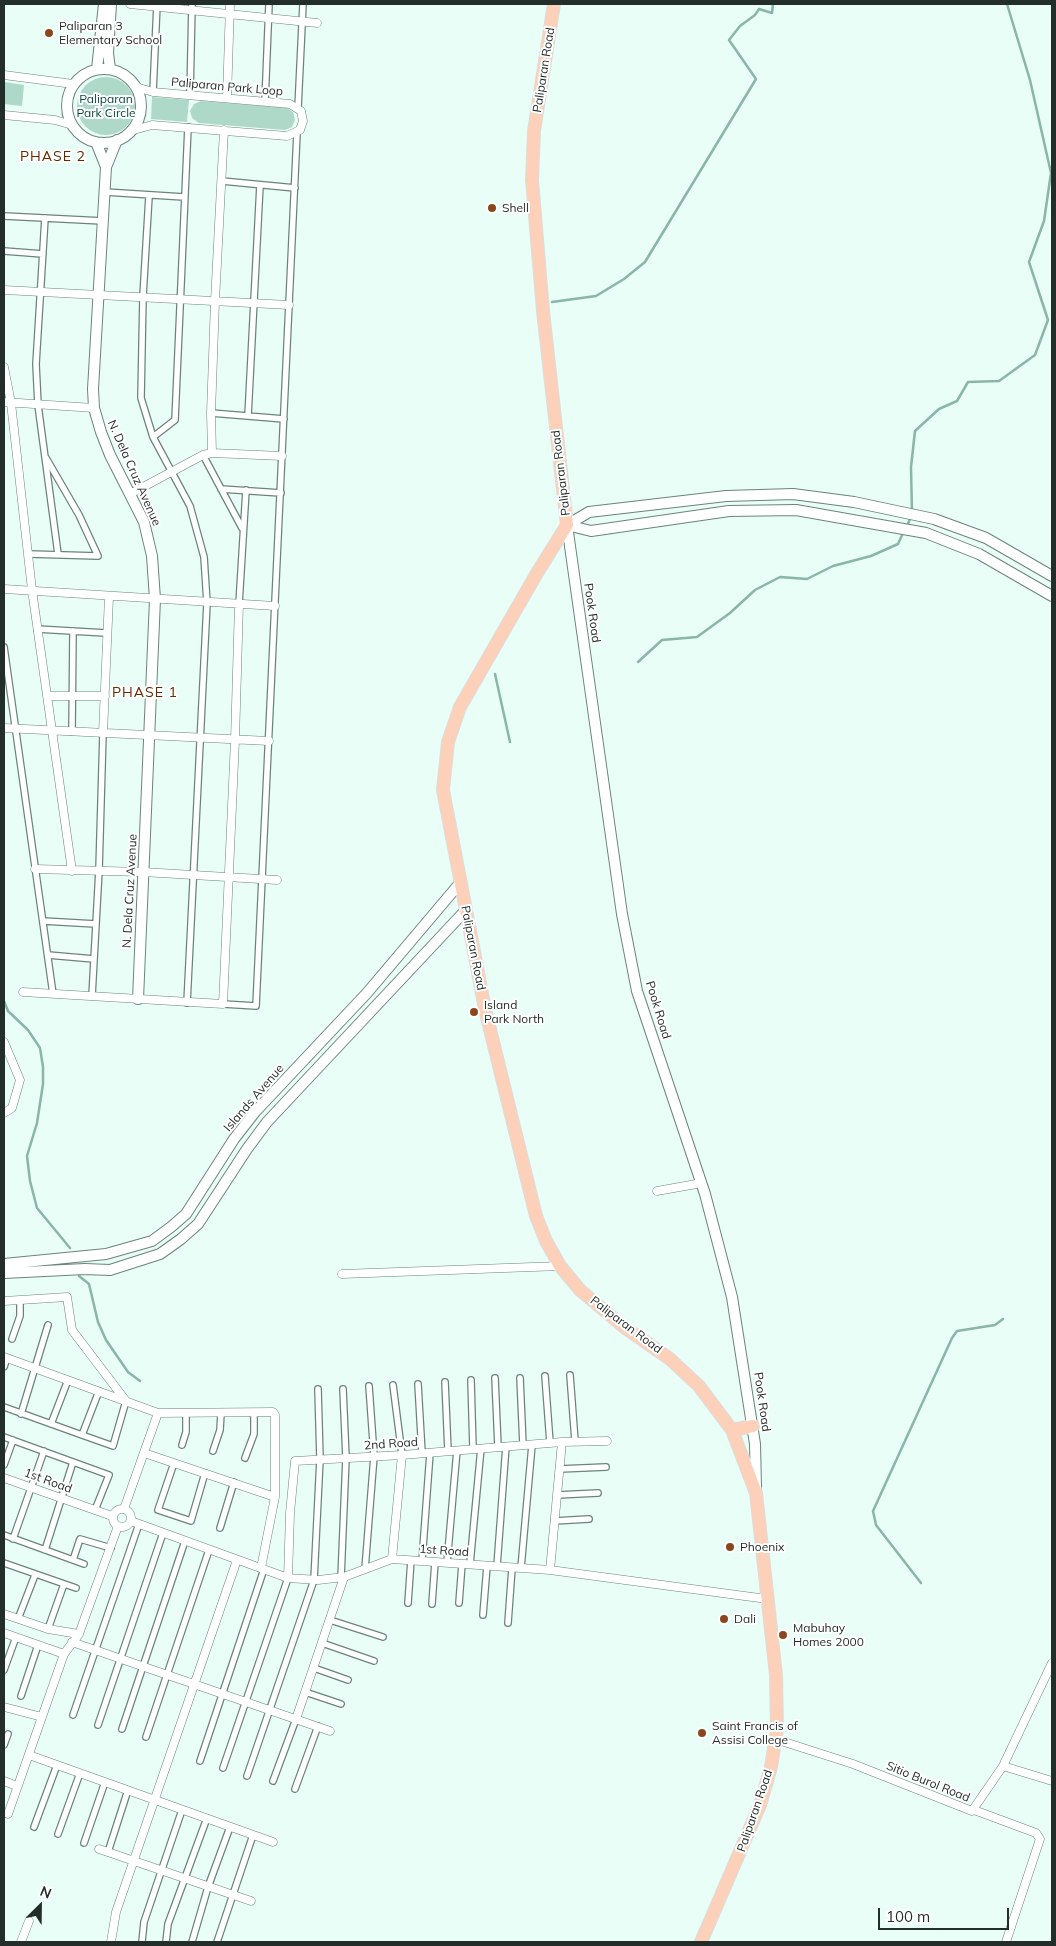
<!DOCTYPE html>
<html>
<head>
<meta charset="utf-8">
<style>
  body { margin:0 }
  #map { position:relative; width:1056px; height:1946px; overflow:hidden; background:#e8fef6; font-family:Mulish,sans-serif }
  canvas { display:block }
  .frame { position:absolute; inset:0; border:5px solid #232d29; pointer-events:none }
  .north { position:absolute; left:15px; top:1881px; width:50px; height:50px; -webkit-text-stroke:4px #fff; paint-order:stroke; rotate:23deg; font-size:14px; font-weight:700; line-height:20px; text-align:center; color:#232d29 }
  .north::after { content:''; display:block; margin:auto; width:18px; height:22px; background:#232d29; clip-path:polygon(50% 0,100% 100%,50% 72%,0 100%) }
  .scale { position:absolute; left:878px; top:1908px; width:131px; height:22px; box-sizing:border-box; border:2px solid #232d29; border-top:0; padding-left:6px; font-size:15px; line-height:18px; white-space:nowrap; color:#232d29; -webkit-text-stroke:4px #fff; paint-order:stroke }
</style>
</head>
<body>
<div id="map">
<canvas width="1056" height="1946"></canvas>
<div class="frame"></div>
<div class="north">N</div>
<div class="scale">100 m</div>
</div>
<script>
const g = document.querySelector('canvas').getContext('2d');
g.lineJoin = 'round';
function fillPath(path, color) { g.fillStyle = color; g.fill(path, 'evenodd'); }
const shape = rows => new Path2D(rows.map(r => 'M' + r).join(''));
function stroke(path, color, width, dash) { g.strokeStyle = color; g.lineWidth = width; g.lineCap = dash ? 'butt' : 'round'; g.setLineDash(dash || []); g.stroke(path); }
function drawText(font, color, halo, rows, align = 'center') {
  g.font = font + ' Mulish,sans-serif'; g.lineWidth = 4; g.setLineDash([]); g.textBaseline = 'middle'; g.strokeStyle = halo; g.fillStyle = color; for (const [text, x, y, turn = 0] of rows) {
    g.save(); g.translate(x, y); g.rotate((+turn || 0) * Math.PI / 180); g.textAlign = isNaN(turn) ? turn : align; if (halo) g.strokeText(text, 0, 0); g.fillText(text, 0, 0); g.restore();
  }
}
const green = shape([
  '77 106a29 29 0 1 1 58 0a29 29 0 1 1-58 0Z',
  [4,82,24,85,22,106,4,104],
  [152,97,189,100,187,122,151,119],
  [201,101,287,108,293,112,295,120,292,127,285,130,199,123,192,118,190,111,194,104]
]);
const stream = shape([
  [552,302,596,296,624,279,645,262,756,79,729,40,740,26,755,15,759,9,772,13,773,4],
  [912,512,911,467,915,431,939,409,957,401,968,382,999,381,1035,355,1048,320,1029,262,1044,221,1051,173,1030,80,1007,4],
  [906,528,911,517],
  [638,662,662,640,697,637,730,613,755,590,780,577,807,579,833,566,871,556,898,544,903,533],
  [495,674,510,742],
  [4,1001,8,1011,28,1030,40,1048,43,1067,43,1084,37,1123,27,1156,30,1181,37,1208,70,1248],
  [79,1276,89,1284,98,1322,106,1340,128,1372,140,1381],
  [921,1583,876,1525,873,1511,952,1338,957,1331,995,1325,1003,1319]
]);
const pedestrian = shape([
  [153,92,157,4],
  [190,95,192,4],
  [265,102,269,4],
  [298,108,303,4],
  [222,181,295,188],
  [105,192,184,197],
  [149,196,143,296,141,398,153,437,190,506,204,557,207,603,187,1003],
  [4,216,103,221],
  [45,218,36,364,38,405,58,554],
  [4,251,43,254],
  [211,413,284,419],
  [248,416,260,185],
  [153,437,175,420,188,127],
  [203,455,242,528],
  [221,489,281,493],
  [29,554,98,556,79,515,46,458],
  [239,604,246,490],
  [37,629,106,633],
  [4,647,53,994],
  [72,732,73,631],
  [43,921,96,924],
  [48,955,94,959],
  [92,996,99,870,103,733],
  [223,1004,256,1006,297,133],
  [12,1339,20,1316,20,1301],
  [4,1367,7,1358],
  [570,1375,575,1441],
  [545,1376,550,1443],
  [495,1378,498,1447],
  [520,1378,523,1445],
  [471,1380,473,1449],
  [445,1382,448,1451],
  [418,1384,422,1453],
  [393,1385,402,1455],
  [99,1391,82,1435,113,1446,126,1401],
  [4,1407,82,1435],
  [21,1414,48,1325],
  [51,1424,68,1380],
  [4,1437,109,1475,95,1510],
  [182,1445,186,1432,186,1414],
  [213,1451,220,1430,221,1413],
  [245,1458,254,1434,254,1412],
  [174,1463,158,1510,191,1521,205,1473],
  [4,1465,13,1440],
  [559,1469,606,1467],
  [557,1495,598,1493],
  [554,1521,589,1519],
  [220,1528,234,1482],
  [4,1535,84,1564],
  [13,1539,44,1451],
  [45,1550,73,1462],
  [73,1560,80,1539,111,1548],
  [422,1561,430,1453],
  [4,1563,76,1588],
  [447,1563,457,1450],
  [470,1564,481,1448],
  [497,1566,506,1446],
  [521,1568,532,1445],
  [365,1569,374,1456,369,1386],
  [341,1578,346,1458,343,1389],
  [408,1603,411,1560],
  [459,1603,462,1564],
  [432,1604,435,1562],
  [483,1615,487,1566],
  [18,1619,35,1575],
  [330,1620,383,1637],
  [508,1623,512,1568],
  [48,1629,64,1584],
  [322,1643,374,1661],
  [314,1668,348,1680],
  [4,1670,16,1637],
  [305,1692,341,1704],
  [21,1696,38,1645],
  [73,1715,139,1524],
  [98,1725,163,1533],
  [122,1729,185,1541],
  [146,1737,209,1550],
  [4,1745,8,1734],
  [200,1761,264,1569],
  [223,1768,288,1578],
  [247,1776,314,1580,320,1459,318,1389],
  [273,1781,296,1719],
  [295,1789,318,1726],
  [34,1827,57,1765],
  [58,1834,80,1773],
  [84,1843,105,1782],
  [108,1852,128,1790],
  [142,1942,144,1922,182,1810],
  [166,1942,168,1924,207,1818],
  [192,1942,208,1887,230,1827],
  [217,1942,253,1835]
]);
const minor = shape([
  [130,4,317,23],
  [4,75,73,84],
  [227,98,230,4],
  [4,115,55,120,72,125],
  [130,131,152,125,287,136,300,130,303,121,301,111,290,104,153,92,136,87],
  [4,290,289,305],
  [4,367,11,403,32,590,72,871],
  [4,402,94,408],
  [212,453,282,456],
  [130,494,203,455,212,453,211,413,215,301,224,130],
  [4,589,275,606],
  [47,696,105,696],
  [4,728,269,741],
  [103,733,109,597],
  [35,869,143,872,277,880],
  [23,992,223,1004,235,740,239,604],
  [4,1042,20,1080,12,1108,4,1113],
  [657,1191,702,1183],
  [342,1274,560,1266],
  [4,1301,67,1297,72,1330,126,1401],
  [4,1357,158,1413,273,1412,275,1415,275,1497,261,1568],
  [144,1453,275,1497],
  [4,1478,112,1516],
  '113 1518a9 9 0 1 1 18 0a9 9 0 1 1-18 0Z',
  [124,1509,158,1413],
  [131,1521,288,1578,318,1580,344,1577,392,1559,550,1570,767,1599],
  [392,1559,402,1455],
  [550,1570,562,1442],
  [288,1578,290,1513,295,1461,402,1455,562,1442,607,1441],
  [4,1614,48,1629,79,1634],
  [4,1633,64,1654],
  [72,1642,330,1731],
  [4,1707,42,1717],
  [296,1719,344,1577],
  [775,1739,853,1764,972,1811,1003,1766,1052,1663],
  [29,1755,273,1842],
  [1003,1766,1052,1781],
  [4,1781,17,1786],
  [974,1810,1036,1833,1040,1839,1006,1942],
  [8,1814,64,1654,79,1634,118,1526],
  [99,1849,251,1901],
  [21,1942,29,1921],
  [111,1942,116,1912,237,1560]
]);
const tertiary = shape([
  '67 106a37 37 0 1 1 74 0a37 37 0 1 1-74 0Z',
  [97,69,104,4],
  [110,69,108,53,111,4],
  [117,140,106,167,93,389,94,408,101,432,110,455,144,522,152,556,155,599,138,999],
  [96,142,106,167],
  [567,525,622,914,637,991,705,1194,732,1297,755,1444,756,1487],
  [567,525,589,512,726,496,793,494,854,502,934,519,986,538,1052,576],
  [567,525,591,531,729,511,796,510,926,533,979,554,1052,596],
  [4,1264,106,1254,152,1241,171,1227,186,1214,234,1139,255,1112,367,993,460,883],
  [4,1273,85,1269,110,1270,160,1254,181,1239,198,1224,247,1149,267,1122,465,911]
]);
const primary = shape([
  [554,4,534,131,532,180,543,311,567,525,537,573,460,707,448,742,443,790,485,1009,536,1216,546,1241,560,1266,580,1290,624,1327,670,1359,699,1386,732,1430,756,1493,776,1675,777,1729,771,1767,760,1805,701,1942],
  [732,1430,753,1426]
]);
const markers = [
  [49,33,5,"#8b461d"],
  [492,208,5,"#8b461d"],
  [474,1012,5,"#8b461d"],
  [730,1547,5,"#8b461d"],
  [724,1619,5,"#8b461d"],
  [783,1635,5,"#8b461d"],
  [702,1733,5,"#8b461d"]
];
const poiNames = [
  ["Paliparan 3",59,26],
  ["Elementary School",59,40],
  ["Shell",502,208],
  ["Island",484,1005],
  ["Park North",484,1019],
  ["Phoenix",740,1547],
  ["Dali",734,1619],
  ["Mabuhay",793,1628],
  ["Homes 2000",793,1642],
  ["Saint Francis of",712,1726],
  ["Assisi College",712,1740]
];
const streetNames = [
  ["Paliparan Road",544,70,-81],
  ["Paliparan Park Loop",227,87,5],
  ["N. Dela Cruz Avenue",134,473,66],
  ["Paliparan Road",561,473,-97],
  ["Pook Road",592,613,82],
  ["N. Dela Cruz Avenue",130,891,-87],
  ["Paliparan Road",473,948,79],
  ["Pook Road",658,1010,73],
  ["Islands Avenue",254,1098,-49],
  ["Paliparan Road",626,1325,37],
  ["Pook Road",762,1402,82],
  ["2nd Road",391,1444,-4],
  ["1st Road",48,1481,20],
  ["1st Road",444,1551,4],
  ["Sitio Burol Road",928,1782,22],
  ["Paliparan Road",755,1811,-71]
];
const parkNames = [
  ["Paliparan",106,99],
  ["Park Circle",106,113]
];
const neighbourhoodNames = [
  ["PHASE 2",53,157],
  ["PHASE 1",145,693]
];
fillPath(green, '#aed8c8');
stroke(stream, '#89b6a5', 2.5);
stroke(pedestrian, '#6b847a', 8);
stroke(minor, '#6b847a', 9);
stroke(tertiary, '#6b847a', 12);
stroke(primary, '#dcdddd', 14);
stroke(pedestrian, '#fff', 5.5);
stroke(minor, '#fff', 8);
stroke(tertiary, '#fff', 10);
stroke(primary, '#fcd0b9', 12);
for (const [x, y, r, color] of markers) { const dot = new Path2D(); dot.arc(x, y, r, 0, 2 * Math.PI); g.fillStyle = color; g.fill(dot); stroke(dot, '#fff', 2); }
drawText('12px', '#232d29', '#fff', poiNames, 'left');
drawText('12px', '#232d29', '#fff', streetNames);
drawText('12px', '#084838', '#fff', parkNames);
g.letterSpacing = '1px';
drawText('14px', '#662900', '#fff', neighbourhoodNames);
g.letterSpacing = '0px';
</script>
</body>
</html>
